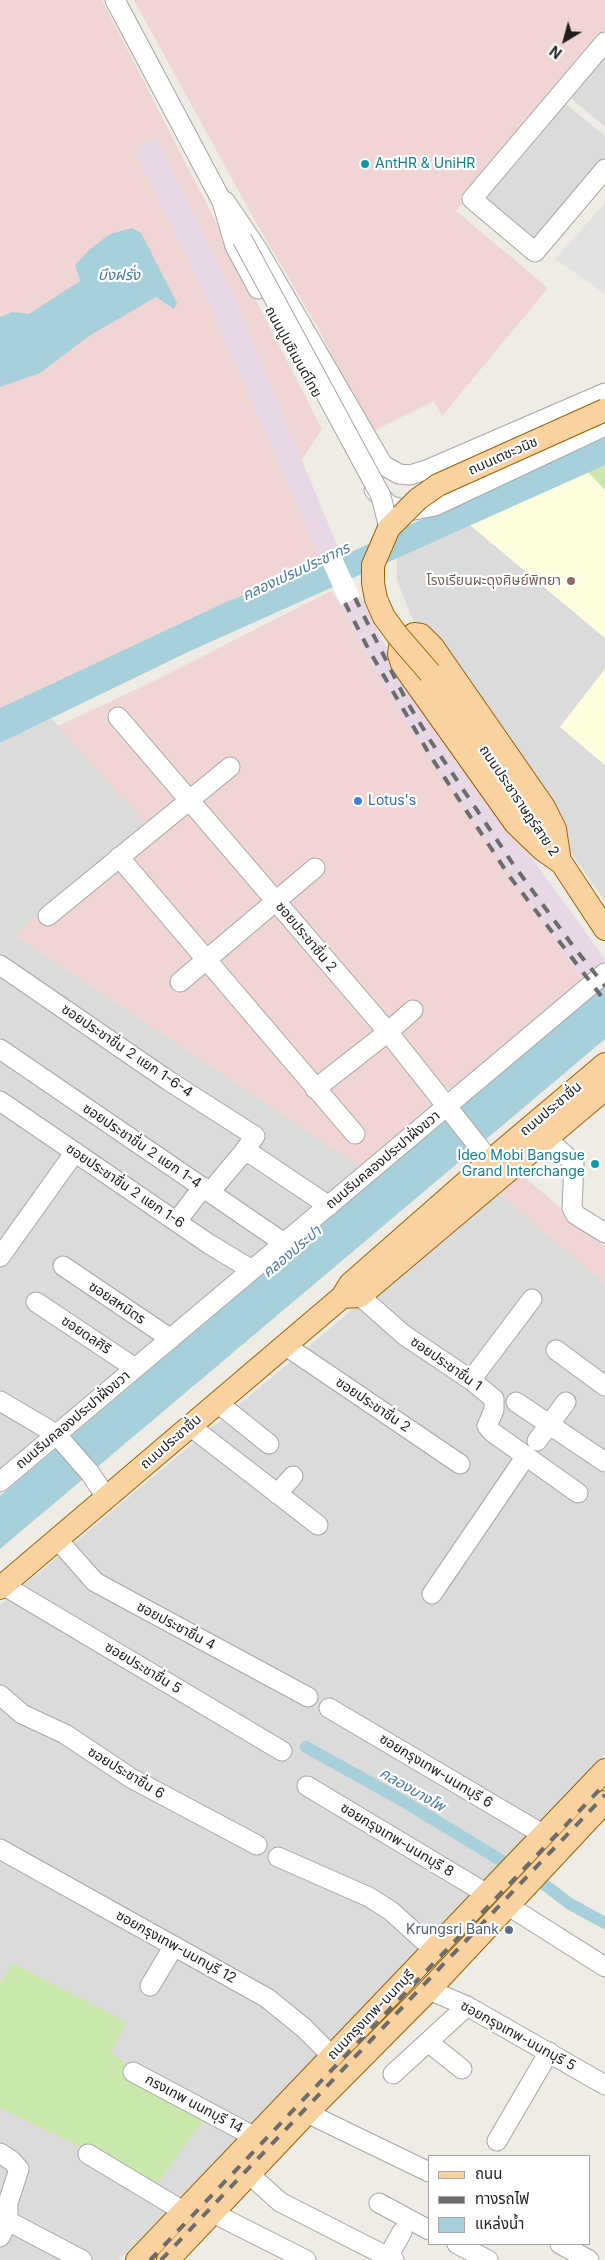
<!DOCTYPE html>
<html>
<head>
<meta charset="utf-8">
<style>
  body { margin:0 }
  #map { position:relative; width:605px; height:2260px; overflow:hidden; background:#efece5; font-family:Inter,"Noto Sans Thai",sans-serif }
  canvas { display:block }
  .legend { position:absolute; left:428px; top:2155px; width:162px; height:90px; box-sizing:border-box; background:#fff; border:1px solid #a5a5a5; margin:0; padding:6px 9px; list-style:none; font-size:15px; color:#1e1e1e }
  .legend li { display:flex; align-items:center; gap:10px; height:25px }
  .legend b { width:25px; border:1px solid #a5a5a5 }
  .north { position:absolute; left:540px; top:15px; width:50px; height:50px; -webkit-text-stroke:4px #fff; paint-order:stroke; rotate:217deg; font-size:14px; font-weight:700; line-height:20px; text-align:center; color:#1e1e1e }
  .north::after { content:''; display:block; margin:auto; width:18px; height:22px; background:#1e1e1e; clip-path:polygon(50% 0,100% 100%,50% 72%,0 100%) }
</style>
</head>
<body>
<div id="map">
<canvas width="605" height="2260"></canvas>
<ul class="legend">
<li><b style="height:6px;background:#fad29f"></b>ถนน</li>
<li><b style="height:6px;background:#6c6c6c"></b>ทางรถไฟ</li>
<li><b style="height:14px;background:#a6d0dc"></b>แหล่งน้ำ</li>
</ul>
<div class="north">N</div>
</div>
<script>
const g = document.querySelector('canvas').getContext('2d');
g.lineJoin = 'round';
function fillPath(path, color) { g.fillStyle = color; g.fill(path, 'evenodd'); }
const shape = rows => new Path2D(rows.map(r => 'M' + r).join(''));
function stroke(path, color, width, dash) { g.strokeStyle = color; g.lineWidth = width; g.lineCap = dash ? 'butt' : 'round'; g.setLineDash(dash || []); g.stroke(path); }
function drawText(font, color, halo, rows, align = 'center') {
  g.font = font + ' Inter,"Noto Sans Thai",sans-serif'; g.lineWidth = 4.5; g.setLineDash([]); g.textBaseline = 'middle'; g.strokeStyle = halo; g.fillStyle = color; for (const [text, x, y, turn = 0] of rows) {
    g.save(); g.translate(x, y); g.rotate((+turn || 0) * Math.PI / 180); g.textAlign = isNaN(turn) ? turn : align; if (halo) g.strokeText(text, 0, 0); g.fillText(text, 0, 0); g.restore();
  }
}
const residential = shape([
  [605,49,605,127,566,94],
  [561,100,605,136,605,162,533,247,478,200],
  [470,525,605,638,605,669,560,727,605,765,605,901,422,643,397,580,397,557],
  [51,718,147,824,15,935,362,1168,0,1473,0,743],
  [495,1190,605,1283,605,1754,460,1909,119,2260,0,2260,0,1605]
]);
const commercial = shape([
  [0,0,102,0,322,429,301,461,233,293,156,139,140,146,136,154,199,281,323,565,226,602,0,708],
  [134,0,605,0,605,30,456,211,548,288,442,416,434,401,371,432,318,328,253,217],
  [331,591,341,605,370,662,585,984,453,1091,443,1086,446,1097,362,1168,15,935,146,824,58,726,150,683],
  [520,1173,605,1247,605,1283,495,1190]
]);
const industrial = shape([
  [156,138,233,293,341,555,323,565,199,281,136,154,140,146],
  [360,596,402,679,605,959,605,986,594,996,409,727,370,662,341,605]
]);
const education = shape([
  [588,472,605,490,605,638,470,525],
  [605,669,605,765,560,727]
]);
const grass = shape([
  [605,465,605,490,588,472],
  [13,1963,127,2022,111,2052,203,2121,157,2184,0,2108,0,1983]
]);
const parking = shape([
  [605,203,605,294,555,259]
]);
const water = shape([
  [132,228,141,233,177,303,174,309,156,297,89,336,40,373,0,387,0,317,13,312,29,314,80,281,75,265,90,249,110,234],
  [605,435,605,465,188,652,0,743,0,708,226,602,323,565],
  [605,986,605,1039,0,1549,0,1496]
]);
const pier = shape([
  [341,555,360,596,341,605,323,565]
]);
const canal = shape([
  [306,1747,405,1802,502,1861],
  [537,1879,570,1904,605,1923]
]);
const minor = shape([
  [115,0,226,209],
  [605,42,472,199,535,252,605,169],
  [221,198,235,246,258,289],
  [225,201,258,250,383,465,399,474,410,475,429,469,605,393],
  [374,490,389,505,409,511,435,506,605,426],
  [118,717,388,1032,490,1161],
  [119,857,355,1134],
  [48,916,230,767],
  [0,965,169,1081,255,1136,242,1154],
  [180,982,315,868],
  [0,1049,284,1243],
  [315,1089,388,1032,413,1010],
  [0,1101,209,1244,252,1270],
  [546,1138,574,1163,572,1208,576,1215,605,1233],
  [210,1192,242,1154,247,1154,253,1155,329,1206],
  [177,1221,203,1187],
  [0,1257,75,1152],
  [63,1266,171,1339],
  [360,1296,404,1335,471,1380,494,1399,494,1410,487,1426,492,1432,578,1493],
  [36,1302,135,1368],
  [286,1346,460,1464],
  [556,1350,605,1386],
  [471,1380,532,1299],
  [0,1401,56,1434,90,1473,106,1497],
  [516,1402,605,1462],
  [218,1403,269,1444],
  [190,1426,318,1525],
  [537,1441,566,1402],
  [0,1482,605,973],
  [277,1494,293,1476],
  [57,1539,95,1582,308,1697],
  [3,1585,282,1751],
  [432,1594,526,1456],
  [0,1695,22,1714,65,1734,131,1778,257,1845],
  [329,1708,544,1835],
  [307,1786,487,1894],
  [0,1849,267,1998,304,2028,332,2056],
  [278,1857,369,1897,391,1911,434,1950],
  [507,1905,605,1967],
  [150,1986,174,1946],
  [429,1990,467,2006,605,2085],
  [428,2042,462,2069],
  [133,2072,255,2137],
  [393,2074,467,2006],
  [307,2113,429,2172],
  [497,2141,549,2052],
  [0,2153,12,2161,19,2169,8,2203,8,2221,0,2237],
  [88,2154,183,2211],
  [249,2174,280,2202,394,2260],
  [379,2203,429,2230],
  [213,2213,306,2260],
  [8,2221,82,2260],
  [457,2244,488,2260],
  [560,2244,589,2260],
  [388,2257,402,2232]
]);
const major = shape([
  [414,634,421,635,433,647,544,807,555,829,560,862,543,850,515,823,402,664,399,654,400,647,406,639,414,634],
  [430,673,524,806,605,929],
  [342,1297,360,1296,605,1089],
  [0,1588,342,1297,350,1284,490,1161,605,1064],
  [137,2260,605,1770],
  [168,2260,307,2113,429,1990,605,1802]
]);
const rail = shape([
  [355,598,406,700,430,740,513,864,573,946,605,986],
  [345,603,370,652,431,757,510,877,605,1001],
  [150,2260,605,1784],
  [161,2260,605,1795]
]);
const minorBridge = shape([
  [242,239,381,496,389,528]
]);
const majorBridge = shape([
  [430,673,398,636,384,617,376,599,373,583,373,565,389,528,418,499,438,485,605,410]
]);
const markers = [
  [365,164,5,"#0f9aa8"],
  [571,581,5,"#8d6e63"],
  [358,801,5,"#3f7fe0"],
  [595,1164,5,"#0f9aa8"],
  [509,1930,5,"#5c6f8a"]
];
const cultureNames = [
  ["AntHR & UniHR",375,164],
  ["Ideo Mobi Bangsue",585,1156,"right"],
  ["Grand Interchange",585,1172,"right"]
];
const streetNames = [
  ["ถนนปูนซิเมนต์ไทย",293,352,61],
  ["ถนนเตชะวนิช",503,456,-24],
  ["ถนนประชาราษฎร์สาย 2",519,801,56],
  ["ซอยประชาชื่น 2",306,937,50],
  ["ซอยประชาชื่น 2 แยก 1-6-4",127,1051,34],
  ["ถนนประชาชื่น",551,1109,-40],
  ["ซอยประชาชื่น 2 แยก 1-4",142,1146,34],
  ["ถนนริมคลองประปาฝั่งขวา",383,1160,-40],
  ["ซอยประชาชื่น 2 แยก 1-6",125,1186,34],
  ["ซอยสหมิตร",117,1303,34],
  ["ซอยดลศิริ",86,1335,34],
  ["ซอยประชาชื่น 1",446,1364,35],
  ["ซอยประชาชื่น 2",373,1405,34],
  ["ถนนริมคลองประปาฝั่งขวา",73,1420,-40],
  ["ถนนประชาชื่น",171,1442,-41],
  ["ซอยประชาชื่น 4",176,1626,28],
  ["ซอยประชาชื่น 5",143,1668,31],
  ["ซอยกรุงเทพ-นนทบุรี 6",436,1771,31],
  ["ซอยประชาชื่น 6",126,1773,31],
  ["ซอยกรุงเทพ-นนทบุรี 8",397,1840,31],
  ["ซอยกรุงเทพ-นนทบุรี 12",176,1947,29],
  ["ถนนกรุงเทพ-นนทบุรี",371,2015,-46],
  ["ซอยกรุงเทพ-นนทบุรี 5",518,2036,29],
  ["กรงเทพ นนทบุรี 14",194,2104,28]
];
const educationNames = [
  ["โรงเรียนผะดุงศิษย์พิทยา",561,581]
];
const shopNames = [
  ["Lotus's",368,801]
];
const serviceNames = [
  ["Krungsri Bank",499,1930]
];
const waterNames = [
  ["บึงฝรั่ง",119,275],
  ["คลองเปรมประชากร",296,572,-25],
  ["คลองประปา",292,1252,-40],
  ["คลองบางโพ",412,1790,30]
];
fillPath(residential, '#dcdbdb');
fillPath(commercial, '#f0d5d4');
fillPath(industrial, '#e8d7e5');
fillPath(education, '#fefede');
fillPath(grass, '#cae8ac');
fillPath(parking, '#e2e2e2');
fillPath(water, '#a6d0dc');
fillPath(pier, '#fff');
stroke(canal, '#a6d0dc', 12);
stroke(minor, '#a5a5a5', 21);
stroke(major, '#966303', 24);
stroke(minor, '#fff', 19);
stroke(major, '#fad29f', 22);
stroke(rail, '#6c6c6c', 4, [10, 10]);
stroke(minorBridge, '#a5a5a5', 21, []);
stroke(majorBridge, '#966303', 24, []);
stroke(minorBridge, '#fff', 19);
stroke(majorBridge, '#fad29f', 22);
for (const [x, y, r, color] of markers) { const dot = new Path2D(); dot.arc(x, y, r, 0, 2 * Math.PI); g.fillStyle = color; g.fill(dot); stroke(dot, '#fff', 2); }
drawText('14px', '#0d838f', '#fff', cultureNames, 'left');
drawText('14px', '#1e1e1e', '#fff', streetNames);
drawText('14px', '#785e54', '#fff', educationNames, 'right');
drawText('14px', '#366cbe', '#fff', shopNames, 'left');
drawText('14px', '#4e5e75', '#fff', serviceNames, 'right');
drawText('italic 15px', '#4979a4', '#fff', waterNames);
</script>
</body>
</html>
